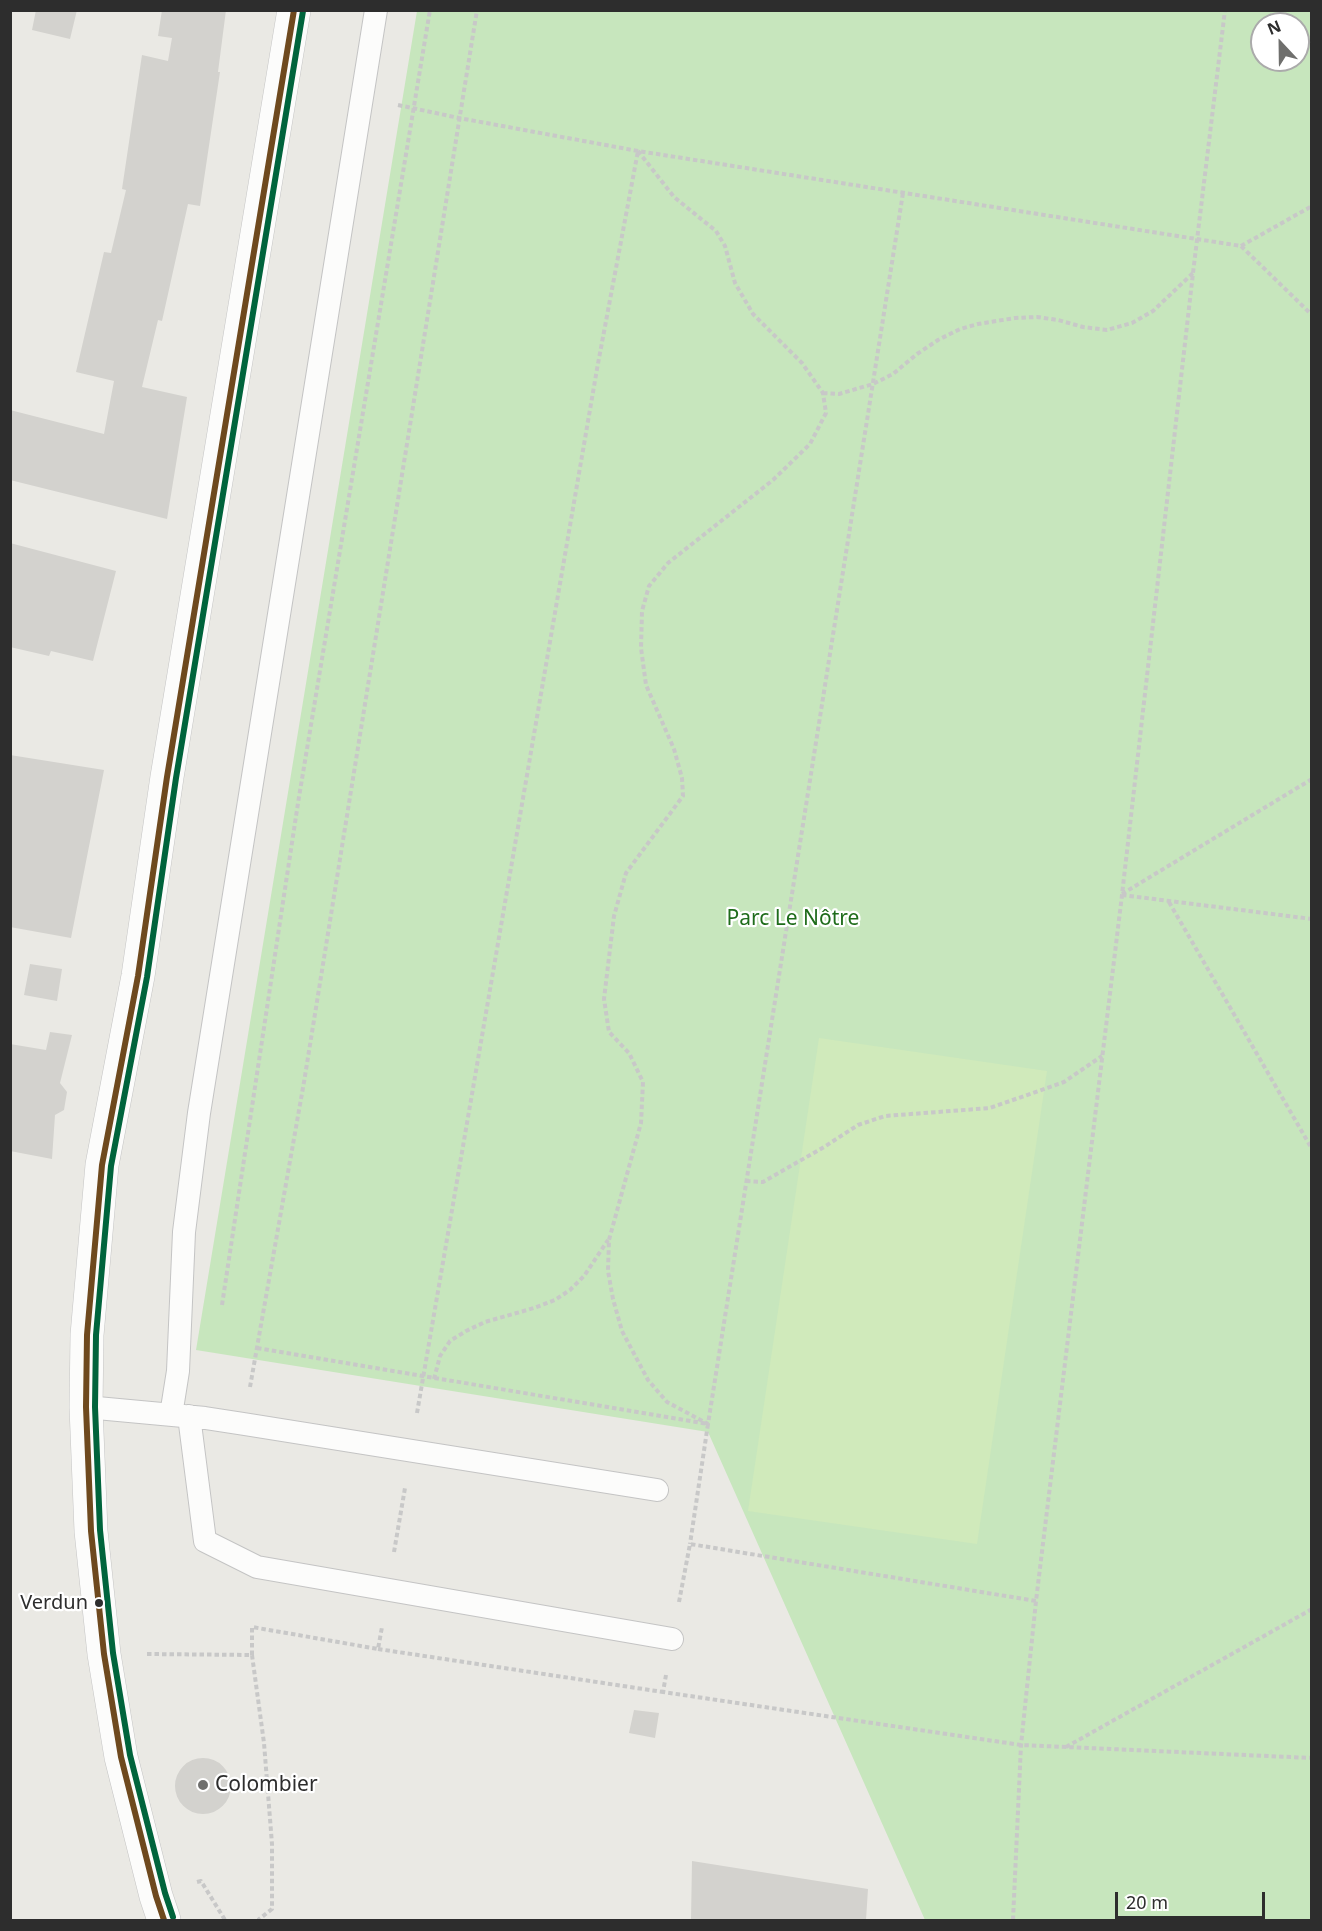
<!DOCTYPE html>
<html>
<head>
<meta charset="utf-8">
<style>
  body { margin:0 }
  #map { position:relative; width:1322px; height:1931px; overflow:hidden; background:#eae9e4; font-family:"Noto Sans",sans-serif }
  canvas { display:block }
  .frame { position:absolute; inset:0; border:12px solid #2d2d2d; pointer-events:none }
  .north { position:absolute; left:1250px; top:12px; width:60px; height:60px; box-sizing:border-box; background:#fff; border:2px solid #ababab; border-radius:50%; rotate:338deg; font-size:16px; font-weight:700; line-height:24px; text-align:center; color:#2d2d2d }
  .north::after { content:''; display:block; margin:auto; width:21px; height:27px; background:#6f6f6d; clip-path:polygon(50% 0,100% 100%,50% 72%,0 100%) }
  .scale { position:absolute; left:1115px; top:1892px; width:150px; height:27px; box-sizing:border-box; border:3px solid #2d2d2d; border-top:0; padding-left:8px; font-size:18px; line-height:21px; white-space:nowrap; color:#2d2d2d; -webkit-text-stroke:4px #fff; paint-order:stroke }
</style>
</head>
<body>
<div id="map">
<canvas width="1322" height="1931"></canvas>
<div class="frame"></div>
<div class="north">N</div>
<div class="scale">20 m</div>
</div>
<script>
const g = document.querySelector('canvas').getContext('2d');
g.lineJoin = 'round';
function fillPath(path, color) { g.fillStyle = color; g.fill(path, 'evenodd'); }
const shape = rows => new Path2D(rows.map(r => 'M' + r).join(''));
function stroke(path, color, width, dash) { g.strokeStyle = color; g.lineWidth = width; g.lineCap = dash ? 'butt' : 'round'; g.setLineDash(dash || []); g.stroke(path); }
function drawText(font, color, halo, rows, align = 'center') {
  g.font = font + ' "Noto Sans",sans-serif'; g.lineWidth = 4.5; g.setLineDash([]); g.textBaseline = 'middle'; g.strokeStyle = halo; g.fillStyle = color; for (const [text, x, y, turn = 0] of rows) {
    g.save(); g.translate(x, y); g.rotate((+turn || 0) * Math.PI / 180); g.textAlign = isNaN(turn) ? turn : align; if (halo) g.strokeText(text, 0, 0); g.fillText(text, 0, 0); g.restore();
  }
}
const green = shape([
  [417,11,1311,11,1311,1920,925,1920,708,1432,196,1350],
  [1262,24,1298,24,1298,60,1262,60]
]);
const pitch = shape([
  [819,1038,1047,1071,977,1544,748,1511]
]);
const building = shape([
  [36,10,77,10,70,39,32,30],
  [162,10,226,10,218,72,220,72,200,206,188,204,162,321,158,320,142,387,187,397,167,519,10,480,10,410,104,434,114,381,76,372,104,252,111,253,126,190,122,189,142,55,168,61,172,38,158,36],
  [10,543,116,571,93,661,51,651,49,656,10,647],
  [10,755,104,770,71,938,10,927],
  [30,964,62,969,57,1001,24,995],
  [50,1032,72,1035,60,1083,67,1092,64,1110,55,1115,52,1159,10,1151,10,1044,46,1050],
  [634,1710,659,1713,655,1738,629,1733],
  '175 1786a28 28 0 1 1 56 0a28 28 0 1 1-56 0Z',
  [692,1861,868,1889,866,1920,691,1920]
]);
const path = shape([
  [398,105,459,118,638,151,1241,246,1312,315],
  [638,151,674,197,716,231,725,246,735,283,753,314,802,363,823,393,826,413,810,444,773,480,668,563,649,586,642,611,641,648,646,685,674,749,682,778,683,796,626,873,614,916,604,999,609,1032,629,1053,643,1082,641,1123,609,1240,608,1271,613,1299,622,1331,648,1380,667,1402,708,1424,903,193],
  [1241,246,1312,206],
  [823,393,839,394,873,384,893,374,917,354,938,340,960,329,978,324,1015,318,1037,317,1058,320,1083,327,1107,330,1132,323,1153,311,1193,273],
  [1122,894,1312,779],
  [1122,895,1312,919],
  [1169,902,1312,1149],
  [746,1181,763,1182,824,1147,858,1125,885,1116,990,1108,1064,1082,1102,1056],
  [222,1305,298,803,430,10],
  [257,1348,708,1424,690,1544],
  [434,1379,440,1356,450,1341,466,1331,485,1322,534,1308,555,1300,570,1290,584,1276,608,1240],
  [250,1387,304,1082,477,10],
  [417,1413,597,369,638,151],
  [394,1552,405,1488],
  [679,1602,690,1544,1036,1601],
  [378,1649,663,1692],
  [147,1654,252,1655,264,1743,272,1844,272,1909,258,1920],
  [252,1655,252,1627,378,1649,382,1627],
  [666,1675,663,1692,1021,1745,1312,1758],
  [1066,1747,1312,1609],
  [197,1882,201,1881,225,1920],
  [1013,1920,1021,1745,1036,1601,1122,895,1193,273,1225,10]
]);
const lane = shape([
  [86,1407,205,1418,244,1424,657,1490],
  [171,1415,178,1371,184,1232,199,1113,376,10],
  [189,1416,205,1541,257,1567,672,1639]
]);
const secondary = shape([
  [164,1920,156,1896,121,1757,104,1654,91,1531,86,1407,87,1335,102,1165,138,976,167,777,294,10]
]);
const bus1 = shape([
  [164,1920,156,1896,121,1757,104,1654,91,1531,86,1407,87,1335,102,1165,138,976,167,777,294,10]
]);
const bus2 = shape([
  [173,1917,165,1893,130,1755,113,1653,100,1530,95,1407,96,1335,111,1166,147,977,176,778,303,11]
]);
const markers = [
  [99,1603,5,"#2d2d2d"],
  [203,1785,6,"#6f6f6d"]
];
const busNames = [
  ["Verdun",88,1603]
];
const parkNames = [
  ["Parc Le Nôtre",793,919]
];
const poiNames = [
  ["Colombier",215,1785]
];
fillPath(green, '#c7e6bd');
fillPath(pitch, '#d0eabb');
fillPath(building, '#d3d2ce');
stroke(lane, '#c4c4c4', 24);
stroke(secondary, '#c4c4c4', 34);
stroke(path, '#c8c8c8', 4, [4.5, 3]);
stroke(lane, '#fcfcfb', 22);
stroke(secondary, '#fcfcfb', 33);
stroke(bus1, '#6e491e', 6);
stroke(bus2, '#00643c', 6);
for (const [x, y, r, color] of markers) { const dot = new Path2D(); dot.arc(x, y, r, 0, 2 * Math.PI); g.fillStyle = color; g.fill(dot); stroke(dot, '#fff', 2); }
drawText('20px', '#2d2d2d', '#fff', busNames, 'right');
drawText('21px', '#1f6c1b', '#fff', parkNames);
drawText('21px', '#2d2d2d', '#fff', poiNames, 'left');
</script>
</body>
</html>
